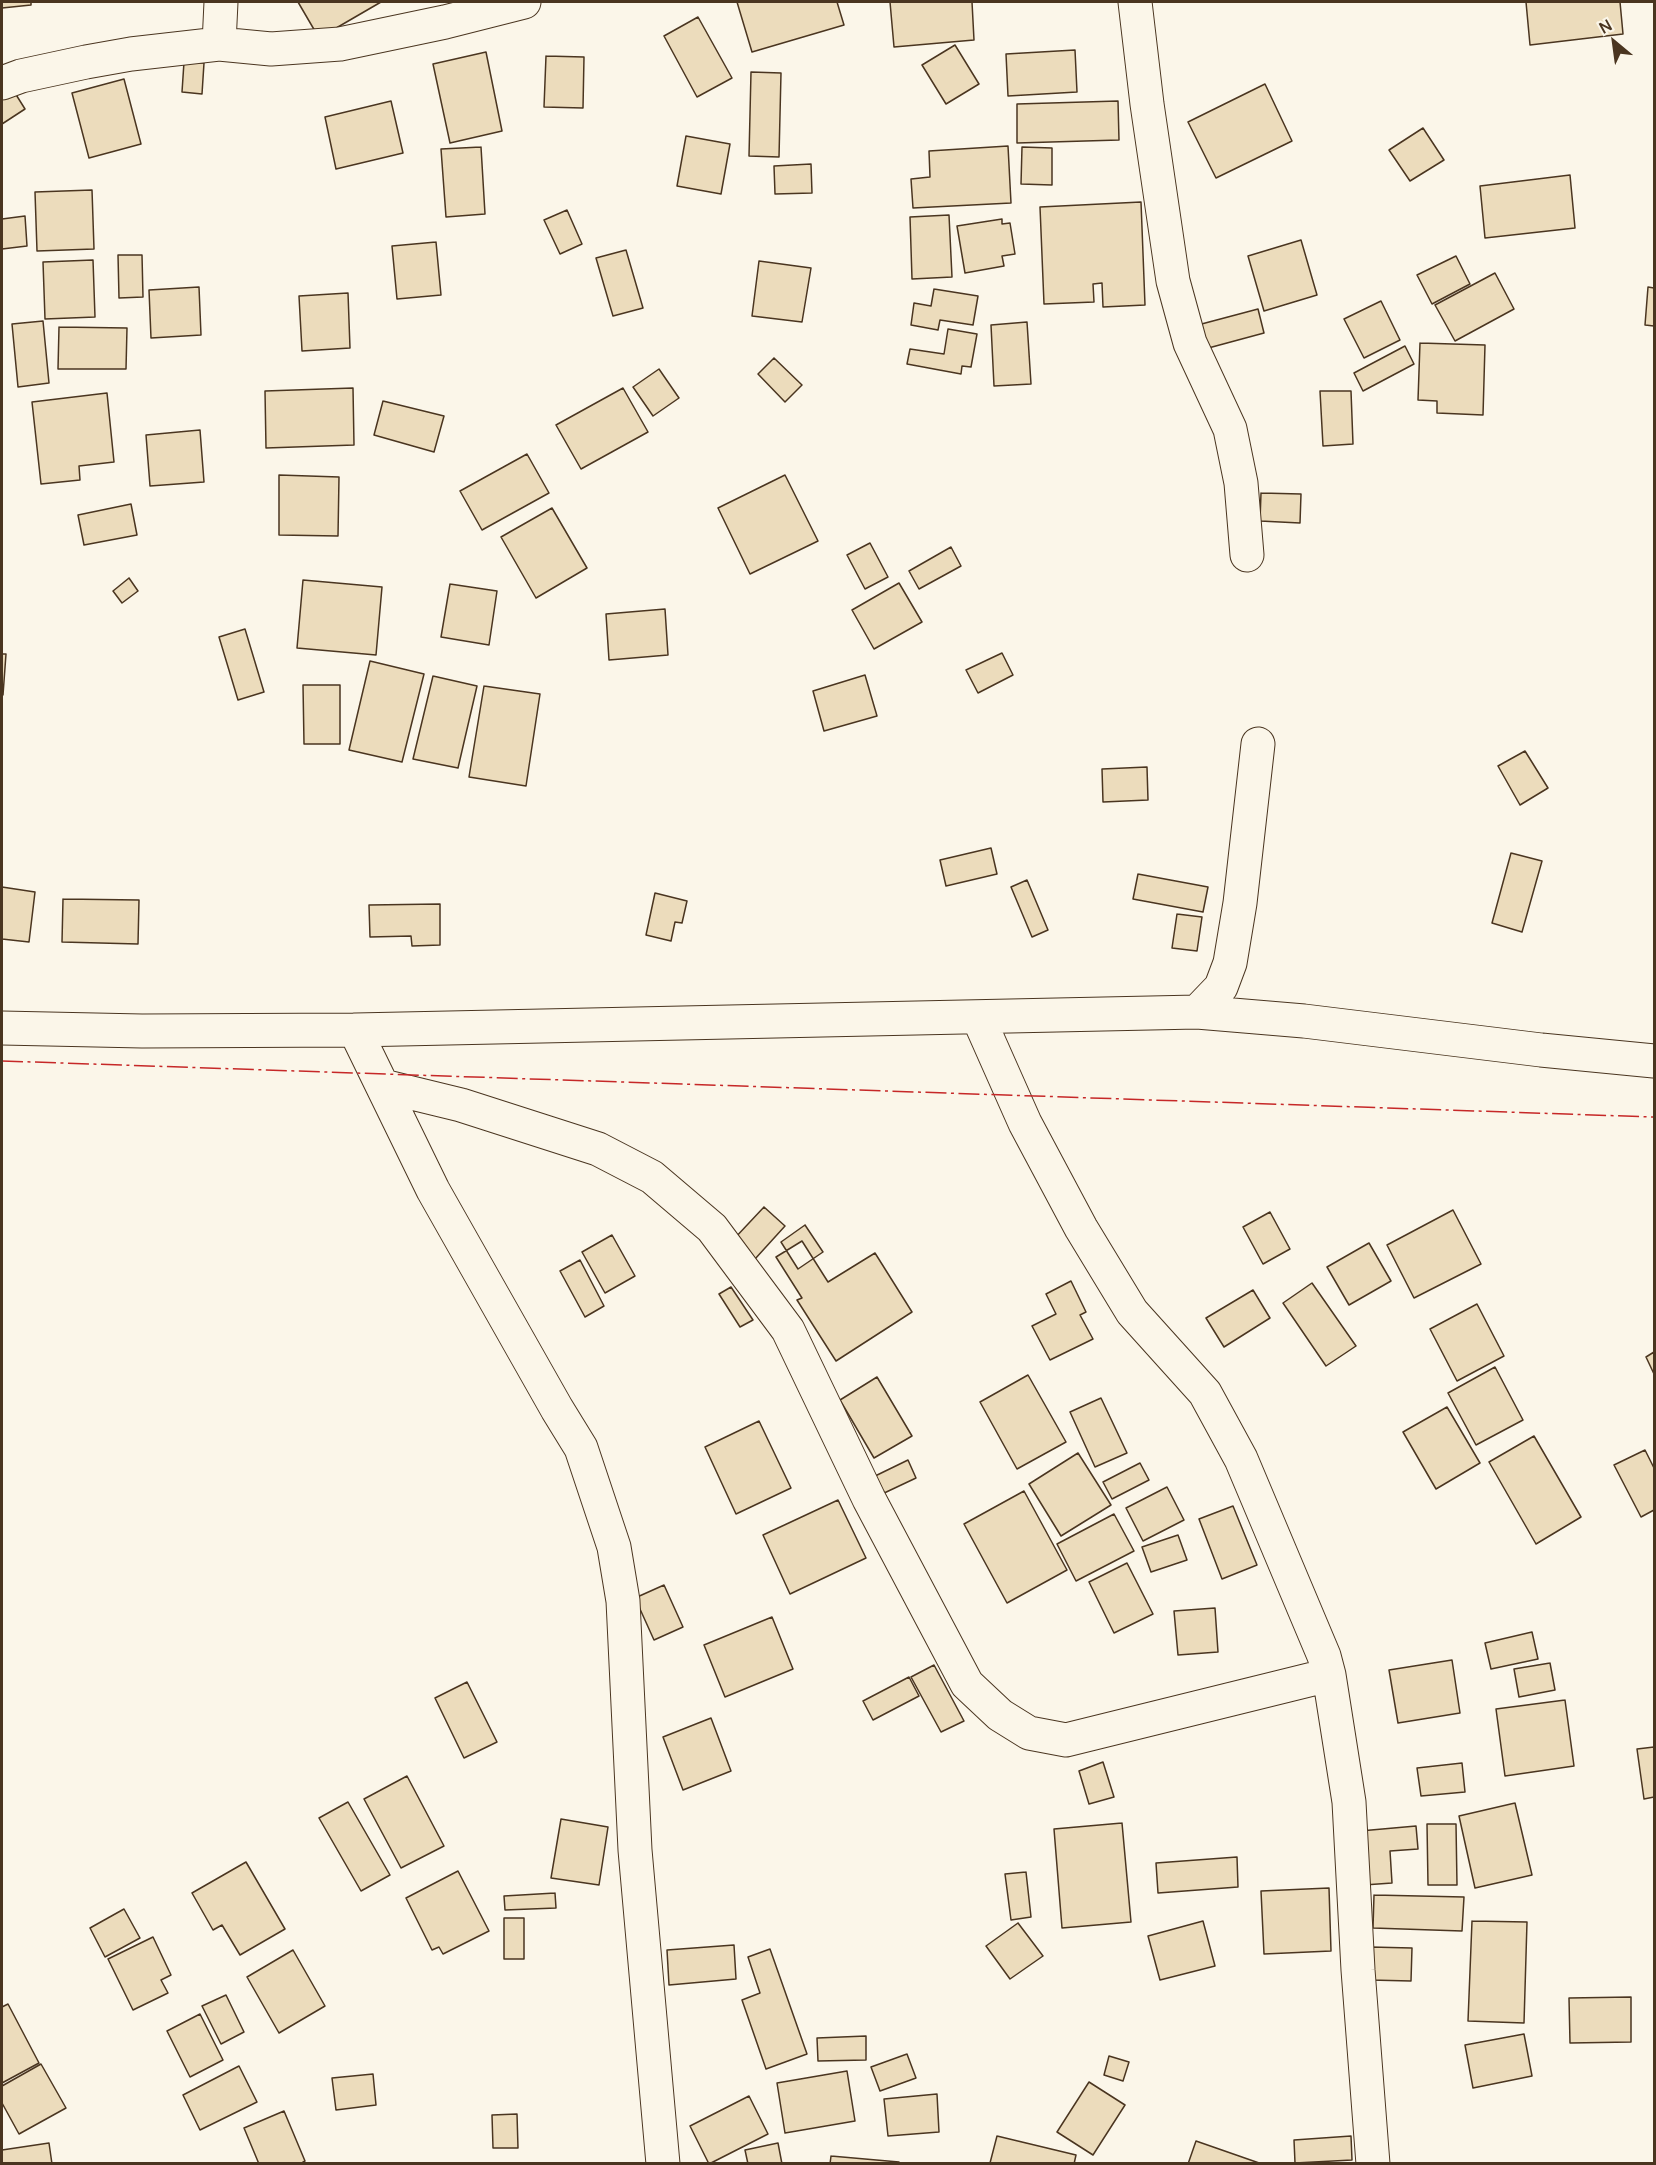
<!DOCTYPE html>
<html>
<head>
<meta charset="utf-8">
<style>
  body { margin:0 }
  #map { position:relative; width:1656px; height:2165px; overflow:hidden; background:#fbf6e9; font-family:Manrope,sans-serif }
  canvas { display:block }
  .frame { position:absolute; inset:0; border:3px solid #4a3520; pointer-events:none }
  .north { position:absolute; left:1584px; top:12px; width:60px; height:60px; -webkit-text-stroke:4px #fbf6e9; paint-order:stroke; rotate:331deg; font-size:16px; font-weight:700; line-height:24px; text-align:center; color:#4a3520 }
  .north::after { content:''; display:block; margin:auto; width:21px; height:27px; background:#4a3520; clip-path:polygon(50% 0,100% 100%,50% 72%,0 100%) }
</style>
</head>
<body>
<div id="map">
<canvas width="1656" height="2165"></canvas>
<div class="frame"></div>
<div class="north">N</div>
</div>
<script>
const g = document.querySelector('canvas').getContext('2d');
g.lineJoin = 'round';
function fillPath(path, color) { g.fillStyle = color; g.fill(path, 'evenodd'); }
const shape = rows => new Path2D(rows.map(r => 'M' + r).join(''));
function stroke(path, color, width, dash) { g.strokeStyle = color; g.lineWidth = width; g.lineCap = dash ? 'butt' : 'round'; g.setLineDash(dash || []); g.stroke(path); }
const building = shape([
  [2,2,31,2,31,5,2,8,2,2],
  [298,2,381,2,319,38,298,2],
  [737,2,837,2,844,25,752,52,737,2],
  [890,2,980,2,972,2,974,40,894,47,890,2],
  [1526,2,1620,2,1623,34,1530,45,1526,2],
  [698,17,732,78,697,97,664,36,698,17],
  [955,45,979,84,946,104,922,65,955,45],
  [1075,50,1077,92,1008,96,1006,54,1075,50],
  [486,52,502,131,450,143,433,64,486,52],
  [546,56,584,57,583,108,544,107,546,56],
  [184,62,204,63,202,94,182,92,184,62],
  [751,72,781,73,779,157,749,156,751,72],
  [124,79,141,144,89,158,72,93,124,79],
  [1265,84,1292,141,1216,178,1188,122,1265,84],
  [10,85,25,109,2,124,2,90,10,85],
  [391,101,403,153,336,169,325,117,391,101],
  [1118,101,1119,140,1017,143,1017,104,1118,101],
  [1423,128,1444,160,1410,181,1389,150,1423,128],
  [686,136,730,144,721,194,677,186,686,136],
  [1008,146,1011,203,913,208,911,179,930,177,929,151,1008,146],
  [481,147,485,214,446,217,441,149,481,147],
  [1022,147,1052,148,1052,185,1021,184,1022,147],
  [811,164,812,193,775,194,774,166,811,164],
  [1570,175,1575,228,1485,238,1480,186,1570,175],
  [92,190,94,249,37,251,35,192,92,190],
  [1141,202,1145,305,1103,307,1102,283,1093,284,1094,302,1044,304,1040,207,1141,202],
  [567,210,582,244,560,254,544,220,567,210],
  [949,215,952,277,912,279,910,217,949,215],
  [25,216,27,246,2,249,2,219,25,216],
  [1002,219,1002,224,1010,223,1015,254,1002,256,1004,266,965,273,957,226,1002,219],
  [1301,240,1317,295,1264,311,1248,256,1301,240],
  [436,242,441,295,397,299,392,246,436,242],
  [626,250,643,308,613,316,596,258,626,250],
  [118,255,142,255,143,297,119,298,118,255],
  [1456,256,1470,284,1432,304,1417,275,1456,256],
  [93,260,95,317,45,319,43,262,93,260],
  [759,261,811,268,802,322,752,316,759,261],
  [1495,273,1514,309,1455,341,1435,305,1495,273],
  [199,287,201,335,151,338,149,290,199,287],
  [1648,287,1654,288,1654,326,1645,325,1648,287],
  [934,289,978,296,973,325,940,320,938,330,911,325,914,303,931,306,934,289],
  [348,293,350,348,302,351,299,296,348,293],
  [1381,301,1400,340,1364,358,1344,319,1381,301],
  [1258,309,1264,333,1201,350,1194,326,1258,309],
  [43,321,49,383,18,387,12,324,43,321],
  [1027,322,1031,384,994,386,991,325,1027,322],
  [59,327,127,328,126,369,58,369,59,327],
  [948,329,977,334,971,367,962,366,961,374,907,364,910,349,944,354,948,329],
  [1420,343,1485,345,1483,415,1437,413,1437,401,1418,400,1420,343],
  [1405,346,1414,364,1363,391,1354,373,1405,346],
  [774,358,802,385,785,402,758,374,774,358],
  [659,369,679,398,653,416,633,387,659,369],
  [353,388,354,445,266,448,265,391,353,388],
  [623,388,648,432,581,469,556,425,623,388],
  [1320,391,1351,391,1353,444,1323,446,1320,391],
  [107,393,114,462,79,466,80,480,41,484,32,402,107,393],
  [383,401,444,416,434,452,374,435,383,401],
  [200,430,204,482,150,486,146,435,200,430],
  [527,454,549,493,482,530,460,491,527,454],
  [279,475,339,477,338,536,279,535,279,475],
  [785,475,818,541,750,574,718,508,785,475],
  [1261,493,1301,494,1300,523,1260,521,1261,493],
  [131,504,137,535,84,545,78,515,131,504],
  [552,508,587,568,536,598,501,537,552,508],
  [870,543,888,577,865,589,847,555,870,543],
  [951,547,961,566,919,589,909,571,951,547],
  [129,578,138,591,122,603,113,591,129,578],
  [303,580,382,587,376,655,297,648,303,580],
  [899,583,922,622,874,649,852,610,899,583],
  [450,584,497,591,489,645,441,637,450,584],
  [665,609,668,655,609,660,606,614,665,609],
  [245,629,264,692,238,700,219,637,245,629],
  [1002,653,1013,675,978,693,966,670,1002,653],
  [2,654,6,654,3,695,2,695,2,654],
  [370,661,424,674,402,762,349,750,370,661],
  [865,675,877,716,824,731,813,691,865,675],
  [433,676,477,686,458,768,413,759,433,676],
  [303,685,340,685,340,744,304,744,303,685],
  [484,686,540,694,526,786,469,777,484,686],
  [1525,751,1548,788,1520,805,1498,766,1525,751],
  [1147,767,1148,800,1103,802,1102,769,1147,767],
  [991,848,997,874,946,886,940,860,991,848],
  [1511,853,1542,861,1522,932,1492,923,1511,853],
  [1138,874,1208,887,1203,912,1133,899,1138,874],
  [1027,880,1048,930,1032,937,1011,887,1027,880],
  [2,887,35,892,29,942,2,939,2,887],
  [655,893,687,901,682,923,675,922,671,941,646,935,655,893],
  [63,899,139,900,138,944,62,942,63,899],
  [440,904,440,945,412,946,411,936,370,937,369,905,440,904],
  [1177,914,1202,917,1197,951,1172,948,1177,914],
  [764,1207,785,1226,755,1259,733,1240,764,1207],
  [1453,1210,1481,1264,1414,1298,1387,1245,1453,1210],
  [1270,1212,1290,1249,1263,1264,1243,1227,1270,1212],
  [805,1225,823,1252,798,1269,781,1242,805,1225],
  [612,1235,635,1276,605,1293,582,1252,612,1235],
  [802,1241,828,1282,875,1253,912,1312,836,1361,797,1300,802,1298,776,1257,802,1241],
  [1369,1243,1391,1281,1349,1305,1327,1267,1369,1243],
  [580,1260,604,1306,585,1317,560,1271,580,1260],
  [1071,1281,1086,1312,1080,1315,1093,1339,1050,1360,1032,1326,1056,1314,1046,1294,1071,1281],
  [1312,1283,1356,1346,1326,1366,1283,1303,1312,1283],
  [731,1287,753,1320,740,1327,719,1294,731,1287],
  [1253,1290,1270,1318,1224,1347,1206,1318,1253,1290],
  [1477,1304,1504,1356,1457,1381,1430,1329,1477,1304],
  [1654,1352,1654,1374,1646,1357,1654,1352],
  [1495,1367,1523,1420,1476,1445,1448,1393,1495,1367],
  [1028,1375,1066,1442,1017,1469,980,1402,1028,1375],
  [877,1377,912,1436,874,1458,840,1400,877,1377],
  [1101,1398,1127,1453,1095,1467,1070,1412,1101,1398],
  [1447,1407,1480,1463,1436,1489,1403,1432,1447,1407],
  [759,1421,791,1488,736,1514,705,1447,759,1421],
  [1534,1436,1581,1517,1536,1544,1489,1462,1534,1436],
  [1645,1450,1654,1468,1654,1510,1641,1517,1614,1465,1645,1450],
  [1078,1453,1111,1505,1061,1536,1029,1484,1078,1453],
  [908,1460,916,1478,880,1495,871,1478,908,1460],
  [1140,1463,1149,1480,1112,1499,1103,1482,1140,1463],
  [1167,1487,1184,1520,1143,1541,1126,1508,1167,1487],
  [1024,1491,1067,1570,1007,1603,964,1524,1024,1491],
  [838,1500,866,1558,790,1594,763,1535,838,1500],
  [1233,1506,1257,1565,1222,1579,1199,1519,1233,1506],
  [1114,1514,1134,1551,1076,1581,1057,1544,1114,1514],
  [1178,1535,1187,1560,1151,1572,1142,1547,1178,1535],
  [1127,1563,1153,1614,1114,1633,1089,1582,1127,1563],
  [664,1585,683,1627,654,1640,635,1598,664,1585],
  [1215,1608,1218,1652,1178,1655,1174,1611,1215,1608],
  [772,1617,793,1669,725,1697,704,1645,772,1617],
  [1532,1632,1538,1659,1491,1669,1485,1643,1532,1632],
  [1452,1660,1460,1713,1398,1723,1389,1670,1452,1660],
  [1550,1663,1555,1690,1519,1697,1514,1669,1550,1663],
  [934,1665,964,1721,941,1732,911,1677,934,1665],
  [909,1677,919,1696,873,1720,863,1701,909,1677],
  [467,1682,497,1742,464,1758,435,1698,467,1682],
  [1565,1700,1574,1766,1505,1776,1496,1709,1565,1700],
  [711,1718,731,1771,683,1790,663,1737,711,1718],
  [1654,1747,1654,1797,1644,1799,1637,1749,1654,1747],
  [1103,1762,1114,1797,1089,1804,1079,1771,1103,1762],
  [1462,1763,1465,1792,1421,1796,1417,1768,1462,1763],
  [407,1776,444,1846,401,1868,364,1799,407,1776],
  [348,1802,390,1875,361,1891,319,1818,348,1802],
  [1515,1803,1532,1875,1475,1888,1459,1816,1515,1803],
  [561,1819,608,1827,599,1885,551,1878,561,1819],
  [1122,1823,1131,1922,1062,1928,1054,1829,1122,1823],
  [1427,1824,1456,1824,1457,1885,1428,1885,1427,1824],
  [1416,1826,1418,1849,1390,1851,1392,1883,1364,1885,1360,1831,1416,1826],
  [1237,1857,1238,1887,1158,1893,1156,1863,1237,1857],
  [246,1862,285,1929,240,1955,222,1925,213,1930,192,1893,246,1862],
  [458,1871,489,1931,443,1954,439,1947,432,1950,406,1898,458,1871],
  [1026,1872,1031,1917,1011,1920,1005,1874,1026,1872],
  [1329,1888,1331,1951,1264,1954,1261,1891,1329,1888],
  [555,1893,556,1908,505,1910,504,1896,555,1893],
  [1374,1895,1464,1897,1462,1931,1373,1928,1374,1895],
  [124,1909,140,1938,105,1957,90,1928,124,1909],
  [504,1918,524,1918,524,1959,504,1959,504,1918],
  [1203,1921,1215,1966,1160,1980,1148,1936,1203,1921],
  [1472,1921,1527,1922,1524,2023,1468,2021,1472,1921],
  [1018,1923,1043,1956,1010,1979,986,1946,1018,1923],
  [153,1937,171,1975,161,1980,168,1993,133,2010,108,1959,153,1937],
  [734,1945,736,1979,669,1985,667,1950,734,1945],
  [1370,1947,1412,1948,1411,1981,1370,1980,1370,1947],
  [770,1949,807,2054,766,2069,742,2000,760,1993,748,1957,770,1949],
  [293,1950,325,2006,279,2033,247,1977,293,1950],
  [226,1995,244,2032,221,2044,202,2006,226,1995],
  [1631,1997,1631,2042,1570,2043,1569,1998,1631,1997],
  [8,2004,39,2063,2,2083,2,2007,8,2004],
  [200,2014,223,2060,190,2077,167,2031,200,2014],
  [1524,2034,1532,2076,1473,2088,1465,2045,1524,2034],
  [866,2036,866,2060,818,2061,817,2038,866,2036],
  [907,2054,916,2078,880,2091,871,2067,907,2054],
  [1109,2056,1129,2062,1123,2081,1104,2075,1109,2056],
  [41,2064,66,2108,19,2134,2,2103,2,2086,41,2064],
  [239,2066,257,2102,200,2130,183,2095,239,2066],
  [847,2071,855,2121,785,2133,777,2083,847,2071],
  [373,2074,376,2105,336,2110,332,2078,373,2074],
  [1089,2082,1125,2105,1093,2155,1057,2132,1089,2082],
  [937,2094,939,2132,888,2136,884,2099,937,2094],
  [749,2096,768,2134,709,2164,690,2126,749,2096],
  [284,2111,305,2161,300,2164,259,2164,244,2128,284,2111],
  [517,2114,518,2148,493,2148,492,2115,517,2114],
  [997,2136,1076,2155,1074,2164,990,2163,997,2136],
  [1351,2136,1352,2160,1295,2163,1294,2140,1351,2136],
  [1196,2141,1262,2164,1188,2164,1196,2141],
  [49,2143,52,2164,2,2164,2,2150,49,2143],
  [778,2143,782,2164,748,2164,745,2150,778,2143],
  [831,2156,899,2162,899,2164,830,2164,831,2156]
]);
const street = shape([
  [1135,2,1147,104,1173,281,1190,343,1230,429,1241,483,1247,555],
  [219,44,221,2],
  [2,83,21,76,86,62,131,54,219,44,271,49,340,44,445,22,524,2],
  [1197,1012,1221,987,1230,963,1240,903,1258,744],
  [978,1017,1025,1123,1081,1228,1132,1312,1205,1393,1241,1459,1324,1656,1329,1675,1349,1802,1358,1970,1373,2164],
  [2,1028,142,1031,355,1030,1197,1012,1304,1021,1541,1050,1654,1061],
  [355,1030,433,1190,557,1409,581,1448,614,1547,623,1601,635,1850,663,2164],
  [383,1086,461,1105,598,1149,652,1177,712,1228,788,1330,869,1499,967,1684,1000,1715,1029,1733,1066,1740,1329,1675]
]);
const power = shape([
  [2,1061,1654,1117]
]);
fillPath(building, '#ecdcbc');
stroke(building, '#4a3520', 1.5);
stroke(street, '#4a3520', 35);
stroke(street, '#fbf6e9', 33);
stroke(power, '#c62828', 1.5, [21, 4.5, 3, 4.5]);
</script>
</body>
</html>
